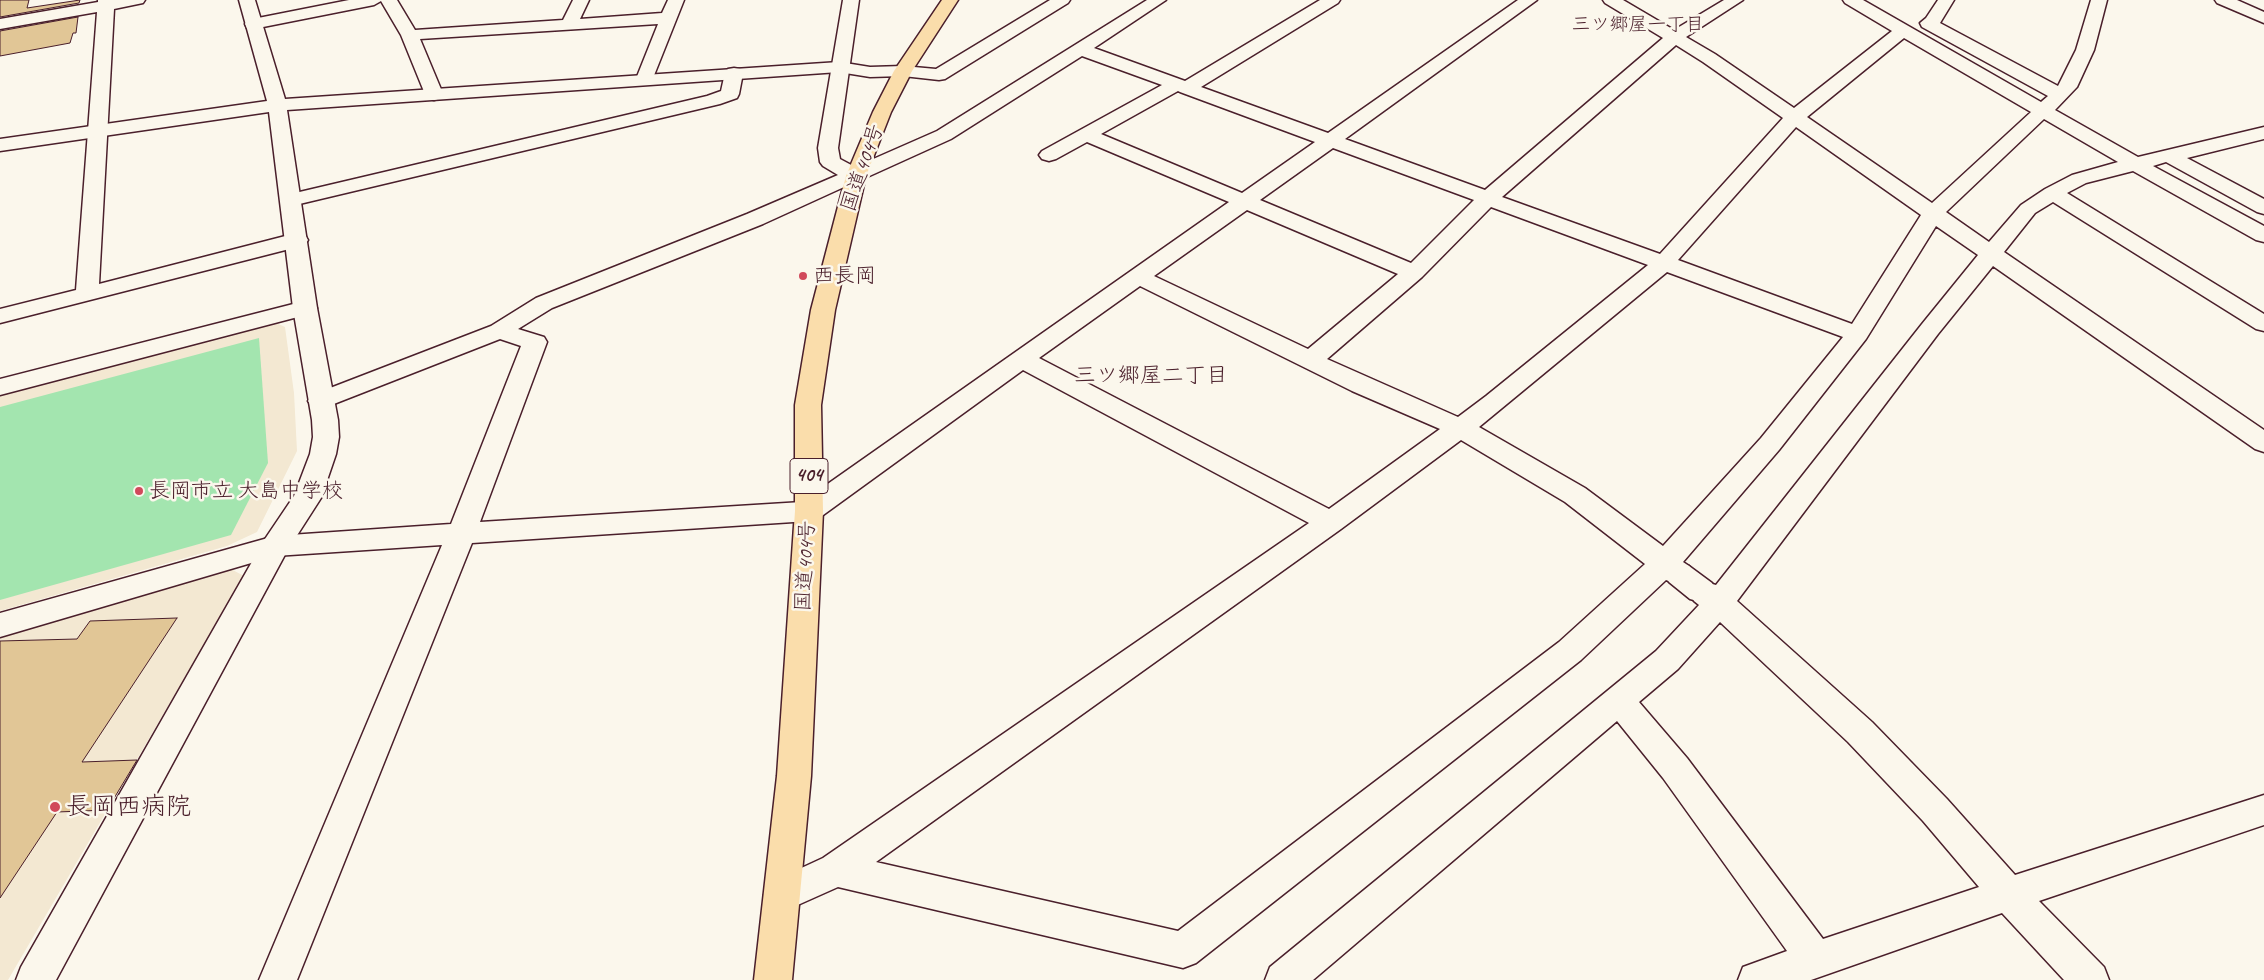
<!DOCTYPE html>
<html>
<head>
<meta charset="utf-8">
<style>
  body { margin:0 }
  canvas { display:block; background:#fbf7ec }
</style>
</head>
<body>
<canvas width="2264" height="980"></canvas>
<script>
const g = document.querySelector('canvas').getContext('2d');
g.lineJoin = 'round';
function fillPath(path, color) { g.fillStyle = color; g.fill(path, 'evenodd'); }
const shape = rows => new Path2D(rows.map(r => 'M' + r).join(''));
function stroke(path, color, width, dash) { g.strokeStyle = color; g.lineWidth = width; g.lineCap = dash ? 'butt' : 'round'; g.setLineDash(dash || []); g.stroke(path); }
function drawText(font, color, halo, rows, align = 'center') {
  g.font = font + ' Caveat,"Klee One",sans-serif'; g.lineWidth = 5; g.setLineDash([]); g.textBaseline = 'middle'; g.strokeStyle = halo; g.fillStyle = color; for (const [text, x, y, turn = 0] of rows) {
    g.save(); g.translate(x, y); g.rotate((+turn || 0) * Math.PI / 180); g.textAlign = isNaN(turn) ? turn : align; if (halo) g.strokeText(text, 0, 0); g.fillText(text, 0, 0); g.restore();
  }
}
const built = shape([
  [276,323,285,327,294,393,297,451,257,532,227,546,0,611,0,396],
  [229,568,244,576,8,980,0,980,0,633]
]);
const green = shape([
  [259,338,268,463,231,535,0,600,0,407]
]);
const building = shape([
  [0,0,29,0,27,8,80,0,79,3,0,17,0,0],
  [78,17,76,33,73,33,70,43,0,56,0,31,78,17],
  [177,618,82,762,137,760,107,810,57,812,0,898,0,641,77,639,90,621,177,618]
]);
const minor = shape([
  [98,0,145,0,143,3,114,9,99,284,297,233,305,235,308,240,305,245,0,323,0,309,76,290,97,12,0,29,0,19,98,2,98,0],
  [349,0,397,0,415,30,563,20,573,0,589,0,580,19,662,13,668,0,684,0,651,83,645,84,639,83,636,79,658,24,420,39,443,94,441,98,434,100,427,98,425,94,401,35,381,1,374,5,253,29,247,28,245,24,247,20,253,19,349,0],
  [843,0,859,0,838,148,840,159,855,167,937,131,1147,0,1166,0,1094,48,1185,81,1320,0,1340,0,1338,3,1201,87,1328,133,1518,0,1537,0,1345,139,1485,190,1663,38,1605,3,1603,0,1623,0,1674,30,1724,0,1743,0,1686,37,1715,54,1794,108,1892,31,1845,3,1843,0,1863,0,2041,102,2048,96,1922,27,1920,23,1926,18,1938,0,1954,0,1940,23,2058,86,2076,50,2091,0,2107,0,2094,50,2077,87,2055,110,2138,157,2264,127,2264,139,2187,158,2264,199,2264,214,2257,212,2166,162,2153,166,2264,226,2264,242,2256,240,2133,171,2086,183,2067,193,2264,314,2264,331,2256,329,2053,202,2035,213,2004,252,2264,430,2264,452,2255,449,1993,266,1938,334,1737,601,1872,722,1947,799,2015,875,2264,795,2264,825,2039,901,2104,967,2109,980,2064,980,2002,913,1811,980,1738,980,1743,967,1787,951,1663,778,1617,721,1313,980,1265,980,1270,967,1656,651,1699,605,1694,601,1690,593,1694,585,1705,582,1716,585,1922,324,1978,255,1936,226,1866,339,1779,450,1683,562,1689,566,1694,574,1689,582,1679,585,1666,580,1581,660,1196,963,1183,968,838,887,782,912,769,907,764,895,769,883,823,858,1309,523,1023,370,819,518,809,521,472,543,297,980,259,980,442,545,275,556,0,637,0,613,275,536,451,524,521,346,500,339,321,409,312,407,308,401,312,395,491,326,536,298,747,214,838,175,823,166,820,162,818,148,843,0],
  [1904,38,2031,112,1932,203,1807,117,1904,38],
  [1676,45,1703,62,1783,118,1660,254,1502,197,1676,45],
  [1082,56,1162,85,1042,151,1039,155,1042,159,1049,161,1056,159,1087,142,1229,202,802,502,480,522,547,342,544,337,518,329,552,308,763,224,855,182,863,180,865,178,951,139,1082,56],
  [1178,91,1180,92,1315,142,1242,193,1101,134,1178,91],
  [2044,119,2118,162,2072,175,2045,189,2021,205,1989,242,1946,212,2044,119],
  [1796,127,1921,215,1852,324,1678,260,1796,127],
  [1333,148,1474,200,1411,263,1260,200,1333,148],
  [1491,207,1648,265,1486,396,1458,417,1327,359,1422,277,1491,207],
  [1247,210,1398,274,1308,349,1154,276,1247,210],
  [1667,272,1843,337,1761,438,1663,546,1585,488,1479,427,1667,272],
  [1140,286,1352,391,1440,429,1329,509,1039,358,1140,286],
  [1461,440,1565,502,1645,564,1559,642,1178,931,876,862,1341,529,1461,440],
  [1720,622,1848,742,1923,821,1979,887,1823,939,1687,758,1639,702,1678,669,1720,622],
  [1050,0,1070,0,1068,3,945,79,939,80,903,76,897,75,894,71,897,67,903,66,936,69,1050,0],
  [2215,0,2237,0,2264,12,2264,23,2217,3,2215,0],
  [734,68,740,69,743,73,739,94,737,98,720,104,291,206,284,204,281,200,284,196,291,194,707,96,721,91,725,73,728,69,734,68],
  [305,301,313,303,317,308,313,313,0,395,0,379,305,301]
]);
const tertiary = shape([
  [239,0,255,0,285,99,839,62,870,67,903,66,909,67,912,71,909,75,903,76,870,77,839,72,287,110,317,308,338,420,339,437,336,454,321,498,287,551,56,980,16,980,21,967,265,539,294,496,310,454,313,437,312,420,293,308,269,112,0,151,0,139,267,101,239,0],
  [1679,563,1689,566,1712,583,1716,591,1712,599,1701,602,1690,599,1669,582,1664,574,1669,566,1679,563]
]);
const trunk = shape([
  [942,0,958,0,912,71,891,112,866,176,835,310,821,405,823,511,811,776,792,980,754,980,777,776,795,511,795,405,811,310,846,176,873,112,894,71,942,0]
]);
const markers = [
  [803,276,5,"#d1495b"],
  [139,491,5,"#d1495b"],
  [55,807,6,"#d1495b"]
];
const farNeighbourhoodnames = [
  ["三ツ郷屋一丁目",1638,25]
];
const shields = [
  [809,476,38]
];
const shieldNames = [
  ["404",809,476]
];
const streetNames = [
  ["国道404号",863,168,-71],
  ["国道404号",806,566,-87]
];
const poiNames = [
  ["西長岡",813,276],
  ["長岡市立 大島中学校",149,491]
];
const neighbourhoodNames = [
  ["三ツ郷屋二丁目",1151,376]
];
const nearPoinames = [
  ["長岡西病院",66,807]
];
fillPath(built, '#f3e8d2');
fillPath(green, '#a3e5af');
fillPath(building, '#e1c696');
stroke(building, '#4a1f2b', 1);
stroke(minor, '#4a1f2b', 3);
stroke(tertiary, '#4a1f2b', 3);
stroke(trunk, '#4a1f2b', 3);
fillPath(minor, '#fbf7ec');
fillPath(tertiary, '#fbf7ec');
fillPath(trunk, '#faddab');
for (const [x, y, r, color] of markers) { const dot = new Path2D(); dot.arc(x, y, r, 0, 2 * Math.PI); g.fillStyle = color; g.fill(dot); stroke(dot, '#fbf7ec', 2); }
drawText('19px', '#4a1f2b', '#fbf7ec', farNeighbourhoodnames);
for (const [x, y, w] of shields) { const box = new Path2D(); box.roundRect(x - w / 2, y - 17.5, w, 35, 4); g.fillStyle = '#fbf7ec'; g.fill(box); stroke(box, '#4a1f2b', 1); }
drawText('bold 20px', '#4a1f2b', null, shieldNames);
drawText('21px', '#4a1f2b', '#fbf7ec', streetNames);
drawText('21px', '#4a1f2b', '#fbf7ec', poiNames, 'left');
drawText('22px', '#4a1f2b', '#fbf7ec', neighbourhoodNames);
drawText('25px', '#4a1f2b', '#fbf7ec', nearPoinames, 'left');
</script>
</body>
</html>
